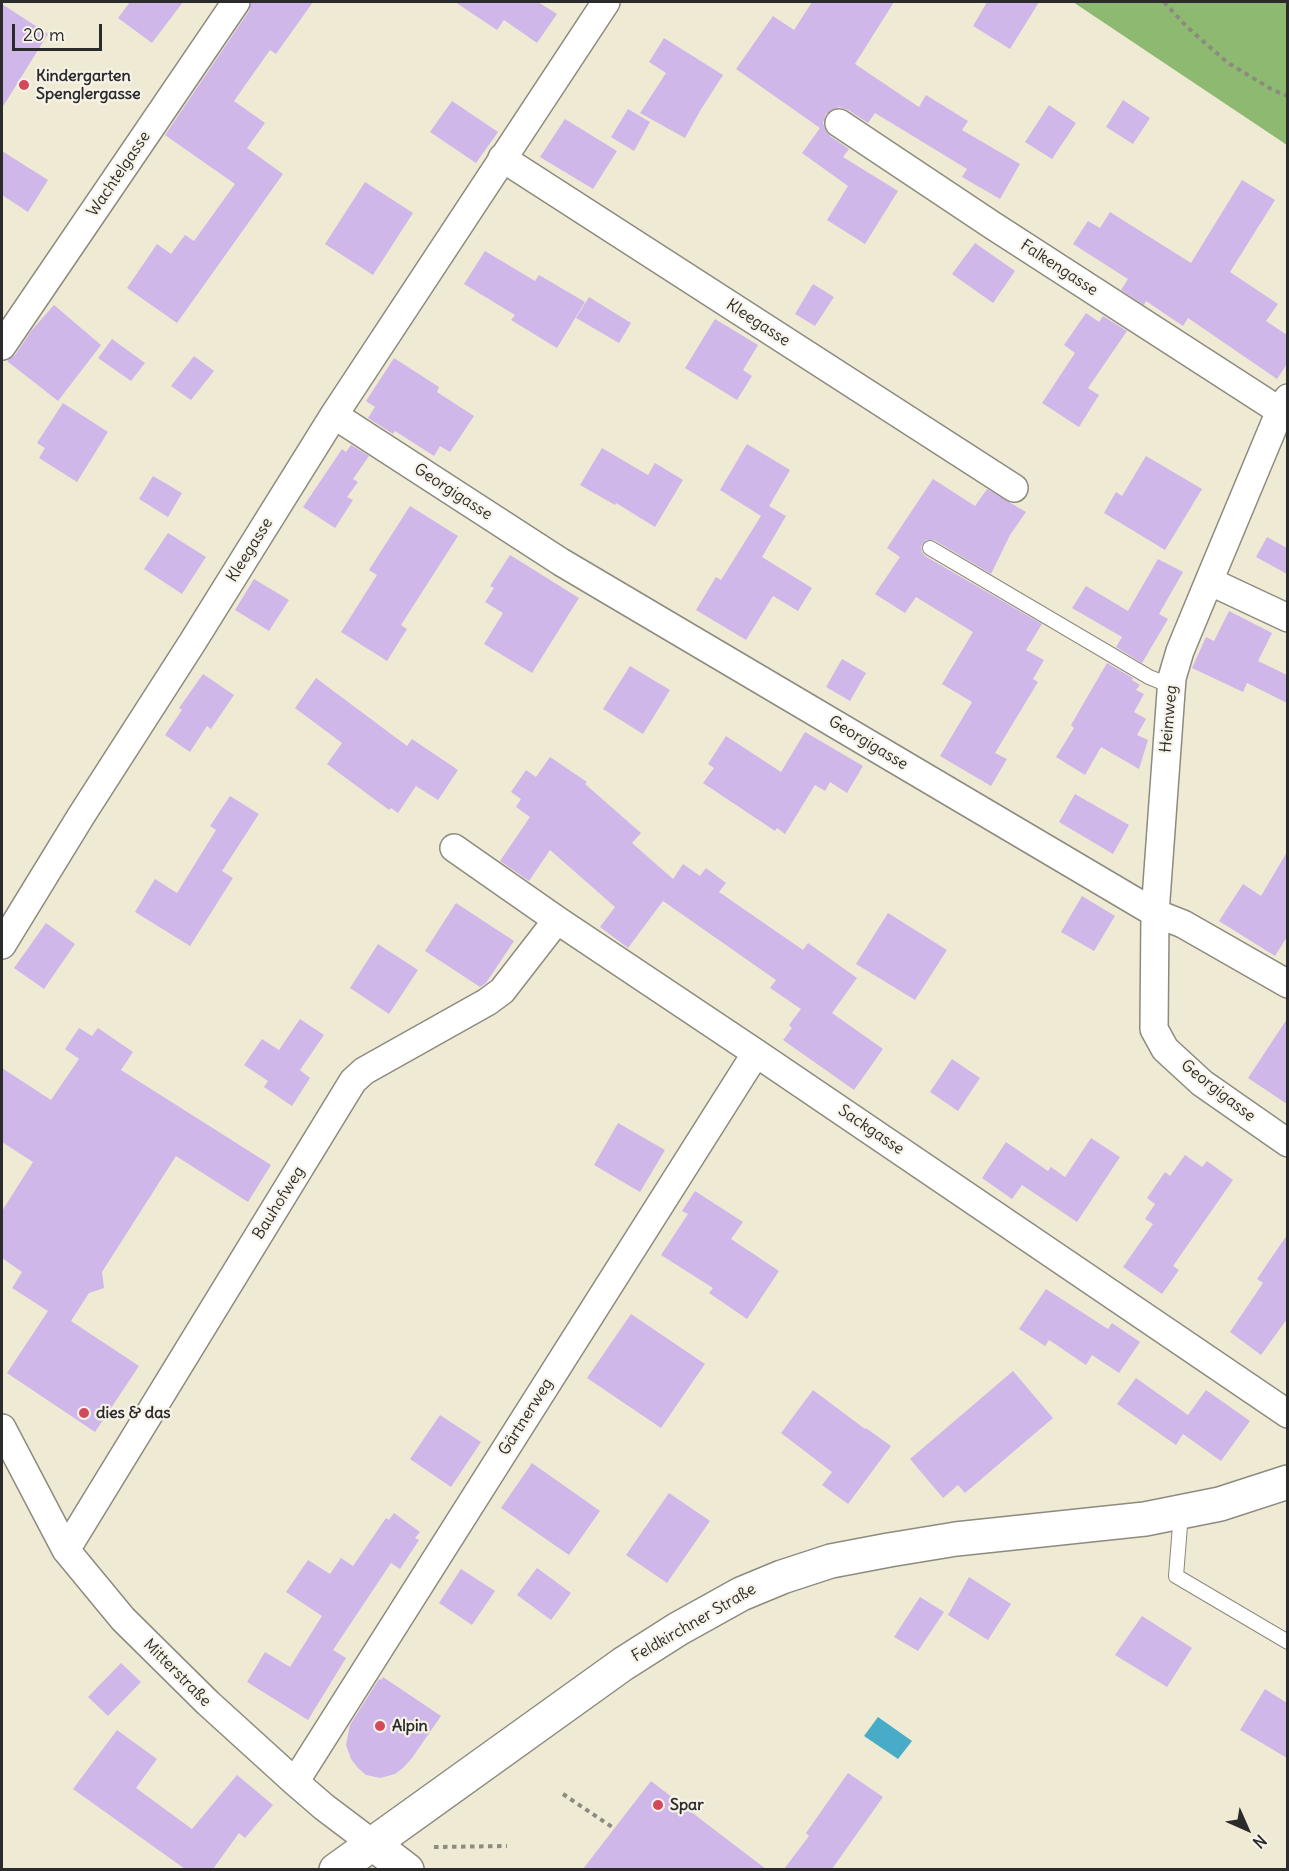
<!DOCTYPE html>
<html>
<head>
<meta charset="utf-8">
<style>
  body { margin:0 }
  #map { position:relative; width:1289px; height:1871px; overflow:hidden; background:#efead3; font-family:Delius,sans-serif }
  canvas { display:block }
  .frame { position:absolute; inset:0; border:3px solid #2b2b2b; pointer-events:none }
  .north { position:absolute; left:1217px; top:1799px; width:60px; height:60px; -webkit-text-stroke:4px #f7f3e8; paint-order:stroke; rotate:135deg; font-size:16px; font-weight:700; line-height:24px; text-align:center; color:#2b2b2b }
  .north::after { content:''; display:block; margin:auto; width:21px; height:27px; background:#2b2b2b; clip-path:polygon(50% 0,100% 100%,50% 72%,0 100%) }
  .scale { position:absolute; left:12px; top:24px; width:90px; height:27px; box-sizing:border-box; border:3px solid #2b2b2b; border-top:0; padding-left:8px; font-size:18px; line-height:21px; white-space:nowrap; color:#2b2b2b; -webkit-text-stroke:4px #f7f3e8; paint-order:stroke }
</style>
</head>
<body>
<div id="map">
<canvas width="1289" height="1871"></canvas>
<div class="frame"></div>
<div class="north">N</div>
<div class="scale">20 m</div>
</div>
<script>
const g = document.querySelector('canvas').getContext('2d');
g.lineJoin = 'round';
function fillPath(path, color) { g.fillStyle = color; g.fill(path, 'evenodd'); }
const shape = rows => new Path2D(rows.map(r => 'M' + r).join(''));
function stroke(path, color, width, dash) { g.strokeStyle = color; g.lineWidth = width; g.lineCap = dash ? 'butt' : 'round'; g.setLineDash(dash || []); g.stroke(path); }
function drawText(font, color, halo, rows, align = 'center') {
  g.font = font + ' Delius,sans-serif'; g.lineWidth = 4.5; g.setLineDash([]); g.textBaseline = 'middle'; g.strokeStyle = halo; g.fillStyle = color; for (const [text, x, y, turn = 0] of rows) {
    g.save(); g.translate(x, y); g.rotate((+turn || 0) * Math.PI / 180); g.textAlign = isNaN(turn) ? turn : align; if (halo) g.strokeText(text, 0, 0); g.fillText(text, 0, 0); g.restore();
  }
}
const forest = shape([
  [1073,2,1287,2,1287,145]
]);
const water = shape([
  [878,1717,912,1741,898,1759,864,1736]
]);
const building = shape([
  [130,2,183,2,152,43,118,18],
  [251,2,313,2,276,54,270,50,234,101,265,123,247,148,283,174,177,323,127,288,157,244,171,254,185,235,194,241,235,184,165,135,249,11],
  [455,2,538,2,557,14,537,43,504,20,497,30],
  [812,2,894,2,855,64,919,107,926,95,968,121,962,130,1020,164,1000,199,962,177,967,169,875,113,868,123,848,110,839,107,833,109,826,114,823,123,825,129,830,136,849,149,843,157,898,191,865,244,827,220,848,186,802,153,820,128,736,69,773,16,794,30],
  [987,2,1039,2,1010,49,973,26],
  [2,4,48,34,2,108],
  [664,38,723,75,700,111,685,138,640,113,666,73,649,62],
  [1123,100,1150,118,1133,144,1106,127],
  [452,101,498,132,476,163,430,132],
  [1049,105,1076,123,1052,159,1025,142],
  [628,109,650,122,634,151,611,137],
  [565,119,617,151,593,189,540,157],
  [2,151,48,180,28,212,2,195],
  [1242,180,1275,200,1230,272,1278,304,1266,321,1287,335,1287,364,1277,379,1188,318,1183,326,1146,301,1144,305,1121,290,1128,279,1073,244,1088,221,1100,228,1110,212,1191,263],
  [365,182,413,213,373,275,325,244],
  [975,243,1015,271,993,303,952,274],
  [485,251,535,281,539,275,585,302,557,348,511,320,515,315,464,284],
  [813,284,834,297,815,326,795,314],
  [589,297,631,323,619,343,576,318],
  [54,305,101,345,58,401,7,361,15,355,32,330],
  [1086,313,1099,322,1103,316,1127,331,1088,388,1099,395,1079,427,1042,403,1075,353,1064,345],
  [715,319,758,345,743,370,752,376,737,400,685,368],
  [112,339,145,363,131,381,98,358],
  [194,356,214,371,191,400,171,386],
  [394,358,439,387,437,392,474,416,450,452,440,446,434,456,395,431,393,434,368,418,375,407,366,401],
  [63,403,108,432,77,482,39,458,45,448,37,443],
  [747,444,790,470,769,506,786,516,762,557,812,588,798,611,773,596,746,640,696,610,716,577,721,580,761,516,720,490],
  [351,445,369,456,353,479,358,482,347,497,353,500,335,528,303,507,342,449,346,452],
  [602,448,648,475,655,463,683,480,655,527,616,503,615,505,580,485],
  [1146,456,1202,489,1165,550,1104,513,1116,492,1122,496],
  [153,476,182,493,168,517,139,499],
  [933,479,975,506,987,489,1026,512,1010,535,991,574,934,540,926,540,921,547,922,552,925,556,1042,624,1026,650,1044,660,1033,679,1038,682,995,753,1007,759,991,786,940,756,972,702,942,684,973,632,916,597,905,613,875,594,900,557,887,548],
  [410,506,458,536,401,625,407,629,387,661,341,632,377,575,369,570],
  [168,533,206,557,182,594,144,569],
  [1267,537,1287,548,1287,574,1256,557],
  [510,555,579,598,532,673,484,644,503,613,485,602,494,588,490,586],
  [1158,559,1183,572,1159,614,1168,619,1142,663,1116,647,1122,637,1072,608,1086,586,1128,611],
  [254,579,289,600,269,631,235,610],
  [1229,611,1272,633,1258,661,1287,675,1287,703,1247,683,1243,692,1192,668,1206,637,1214,641],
  [842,659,866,673,850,701,826,687],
  [1107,663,1133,678,1132,680,1140,685,1136,690,1144,694,1134,712,1146,719,1137,735,1148,740,1139,769,1101,747,1085,775,1056,757,1074,728,1071,725],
  [630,666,670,690,643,734,603,709],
  [203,674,234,695,211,729,207,726,190,752,165,735,182,710,179,708],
  [316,678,407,746,412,739,458,770,438,800,416,786,398,813,391,808,389,810,327,764,342,743,295,708],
  [805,732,863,766,847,793,830,782,825,791,815,785,785,834,777,828,775,831,703,783,714,768,708,764,726,736,781,772],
  [550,757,587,782,585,784,641,833,632,843,673,879,683,864,700,876,706,868,726,883,719,892,803,950,808,943,857,978,832,1013,883,1049,854,1090,783,1040,792,1028,789,1025,801,1009,770,988,776,980,663,901,628,948,600,927,615,907,550,850,529,881,500,861,530,817,516,807,521,799,511,792,526,770,536,777],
  [1075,794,1129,825,1113,854,1059,822],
  [230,796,259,814,222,871,233,878,190,946,135,912,155,879,177,893,216,830,210,826],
  [1287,852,1287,937,1275,956,1219,921,1243,884,1261,896],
  [1082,896,1115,916,1094,951,1061,932],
  [456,903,514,941,486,983,480,987,425,951],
  [888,913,947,950,915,1000,856,964],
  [46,923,75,944,44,989,14,968],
  [378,944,418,970,389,1014,350,988],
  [300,1019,324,1035,300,1070,310,1078,292,1106,264,1087,268,1081,244,1065,262,1039,279,1050],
  [1287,1019,1287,1104,1248,1078],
  [79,1028,92,1036,98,1028,133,1052,121,1070,271,1165,248,1202,176,1156,102,1272,104,1288,89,1293,71,1321,139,1366,95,1432,7,1373,48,1311,12,1288,22,1272,2,1258,2,1211,33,1162,2,1142,2,1068,51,1100,79,1059,65,1049],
  [952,1059,980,1078,958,1111,930,1092],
  [618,1123,665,1150,640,1192,594,1165],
  [1091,1138,1120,1157,1077,1222,1022,1185,1012,1199,982,1178,1006,1142,1048,1171,1051,1167,1065,1177],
  [1185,1155,1202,1167,1207,1161,1233,1180,1173,1266,1179,1270,1162,1294,1123,1267,1153,1224,1145,1219,1155,1204,1147,1198,1165,1172,1170,1176],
  [695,1191,743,1222,731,1239,779,1271,747,1319,709,1293,713,1288,661,1255,688,1214,682,1211],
  [1287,1235,1287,1319,1261,1355,1230,1332,1263,1283,1257,1279],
  [1046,1289,1108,1329,1112,1323,1140,1342,1119,1373,1092,1355,1086,1365,1049,1340,1045,1346,1019,1329],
  [631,1314,705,1364,661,1428,587,1378],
  [1013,1371,1053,1418,965,1493,958,1485,943,1498,910,1459],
  [1136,1378,1188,1415,1206,1390,1250,1421,1221,1461,1183,1434,1176,1445,1117,1404],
  [813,1390,865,1429,866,1428,891,1446,848,1504,822,1485,832,1472,781,1433],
  [440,1415,481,1442,451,1487,410,1459],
  [532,1463,600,1511,569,1555,501,1508],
  [669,1493,710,1521,667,1583,626,1555],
  [394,1513,420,1532,415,1538,419,1540,400,1569,391,1563,333,1650,346,1658,308,1720,247,1682,265,1652,290,1667,322,1616,286,1592,308,1560,330,1574,341,1558,353,1566,386,1518,389,1520],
  [537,1568,571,1593,551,1620,517,1595],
  [461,1569,495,1591,472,1625,439,1603],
  [969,1577,1011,1604,988,1640,948,1615],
  [920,1597,944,1612,918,1651,894,1637],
  [1142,1616,1192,1648,1167,1687,1115,1655],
  [121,1663,141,1682,108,1716,88,1697],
  [383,1677,441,1716,412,1758,403,1768,395,1774,380,1778,366,1775,358,1768,351,1759,346,1745,350,1725,379,1679,381,1680],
  [1265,1689,1287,1703,1287,1758,1240,1730],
  [117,1730,157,1759,136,1788,192,1829,237,1775,273,1805,245,1838,239,1833,213,1869,185,1869,73,1789],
  [848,1773,883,1797,832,1869,784,1869,809,1836,806,1833],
  [651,1781,733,1844,766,1869,583,1869]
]);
const path = shape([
  [1164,2,1187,27,1228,63,1273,90,1288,96],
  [563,1794,615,1829],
  [434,1847,507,1846]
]);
const lane = shape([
  [930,548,1149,677,1171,686],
  [1181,1513,1176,1576,1288,1642]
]);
const street = shape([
  [839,123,992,225,1280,411],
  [502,158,1014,488],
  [2,346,236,2],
  [1288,398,1280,411,1209,581,1180,651,1172,678,1155,913,1183,924,1288,984],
  [334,415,561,562,1155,913,1154,1029,1165,1049,1202,1083,1288,1143],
  [1209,581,1288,618],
  [454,848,557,920,756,1053,1288,1414],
  [2,945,81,816,192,643,334,415,606,2],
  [2,1428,66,1550,123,1619,208,1703,295,1782,324,1807,373,1844],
  [66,1550,353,1081,364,1071,487,1002,502,991,557,920],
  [295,1782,756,1053]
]);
const secondary = shape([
  [373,1844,407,1870],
  [336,1870,623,1664,678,1629,741,1594,782,1577,831,1561,889,1550,956,1539,1145,1519,1220,1504,1288,1482]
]);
const markers = [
  [24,85,6,"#d1495b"],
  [84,1413,6,"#d1495b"],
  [380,1726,6,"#d1495b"],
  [658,1805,6,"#d1495b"]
];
const poiNames = [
  ["Kindergarten",36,76],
  ["Spenglergasse",36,94],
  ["dies & das",96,1413],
  ["Alpin",392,1726],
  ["Spar",670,1805]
];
const streetNames = [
  ["Wachtelgasse",119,174,-56],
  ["Falkengasse",1059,268,33],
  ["Kleegasse",758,323,33],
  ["Georgigasse",453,492,33],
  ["Kleegasse",250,550,-58],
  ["Heimweg",1169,719,-85],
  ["Georgigasse",868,743,31],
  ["Georgigasse",1218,1091,38],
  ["Sackgasse",871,1130,34],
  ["Bauhofweg",279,1203,-58],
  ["Gärtnerweg",526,1417,-58],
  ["Feldkirchner Straße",694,1623,-30],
  ["Mitterstraße",177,1673,45]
];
fillPath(forest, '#8db971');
fillPath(water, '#48abc8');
fillPath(building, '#d0b7ea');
stroke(lane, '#8d8a7f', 16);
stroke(street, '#8d8a7f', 30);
stroke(secondary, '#8d8a7f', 36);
stroke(path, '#8d8a7f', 4, [4.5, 4.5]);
stroke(lane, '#fff', 14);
stroke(street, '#fff', 27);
stroke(secondary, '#fff', 33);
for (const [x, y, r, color] of markers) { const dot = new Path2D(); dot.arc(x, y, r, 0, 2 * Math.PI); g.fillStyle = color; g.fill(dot); stroke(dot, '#f7f3e8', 2); }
drawText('bold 16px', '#2b2b2b', '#f7f3e8', poiNames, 'left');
drawText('16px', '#2b2b2b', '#f7f3e8', streetNames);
</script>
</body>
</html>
